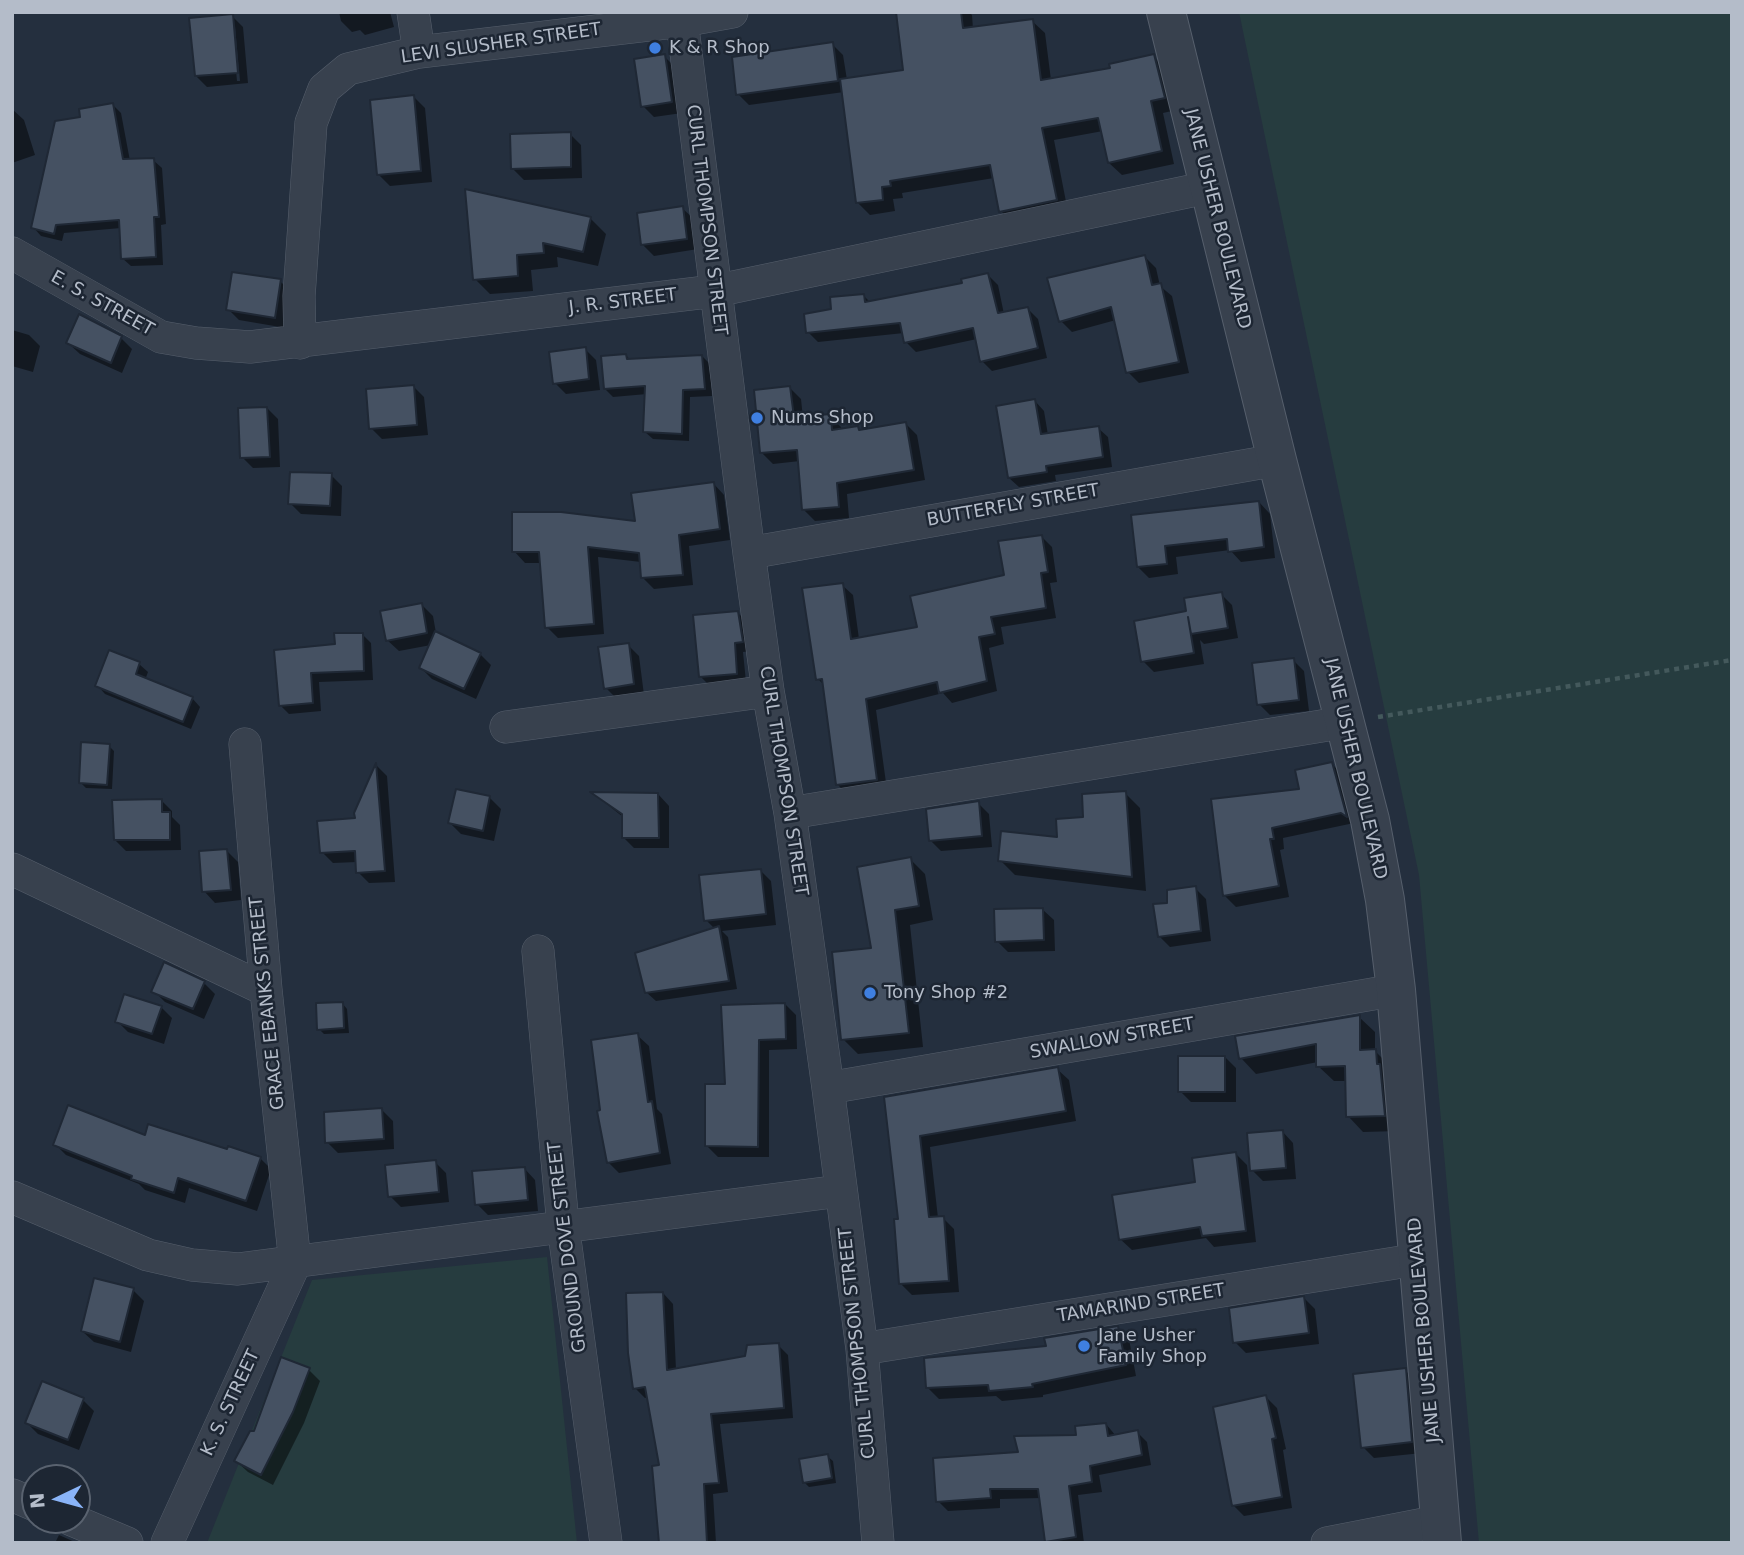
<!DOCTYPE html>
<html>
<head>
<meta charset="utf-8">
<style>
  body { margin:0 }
  #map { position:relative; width:1744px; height:1555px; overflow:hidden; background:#242f3e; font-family:"DejaVu Sans",sans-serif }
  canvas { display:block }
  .frame { position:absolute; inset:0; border:14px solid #b4bcc9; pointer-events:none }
  .north { position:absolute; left:21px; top:1464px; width:70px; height:70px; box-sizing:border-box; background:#1d2633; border:2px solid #59626f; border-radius:50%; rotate:265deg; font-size:19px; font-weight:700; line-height:28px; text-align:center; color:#b4bcc9 }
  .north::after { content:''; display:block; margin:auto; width:24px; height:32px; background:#8ab4f8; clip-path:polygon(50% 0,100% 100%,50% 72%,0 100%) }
</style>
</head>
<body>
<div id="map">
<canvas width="1744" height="1555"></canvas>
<div class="frame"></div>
<div class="north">N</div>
</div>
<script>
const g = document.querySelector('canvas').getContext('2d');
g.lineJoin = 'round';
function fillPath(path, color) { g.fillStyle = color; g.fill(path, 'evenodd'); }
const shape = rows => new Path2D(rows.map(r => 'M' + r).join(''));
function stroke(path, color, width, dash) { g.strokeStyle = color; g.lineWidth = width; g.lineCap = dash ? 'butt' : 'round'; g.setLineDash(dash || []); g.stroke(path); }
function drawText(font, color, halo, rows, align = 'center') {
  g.font = font + ' "DejaVu Sans",sans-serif'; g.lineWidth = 5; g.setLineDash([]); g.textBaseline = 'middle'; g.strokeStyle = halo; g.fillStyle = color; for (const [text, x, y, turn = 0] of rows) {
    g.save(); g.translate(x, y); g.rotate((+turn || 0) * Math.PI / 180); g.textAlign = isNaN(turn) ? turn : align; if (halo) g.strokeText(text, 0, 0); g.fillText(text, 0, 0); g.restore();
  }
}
const green = shape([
  [1239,12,1732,12,1732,1543,1479,1543,1419,875],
  [547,1257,577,1543,207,1543,312,1280]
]);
const shadow = shape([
  [339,12,390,12,394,27,365,35,360,30,352,32,341,21],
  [898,12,969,12,972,15,973,29,1032,21,1045,33,1051,80,1112,69,1153,56,1166,69,1176,110,1163,113,1174,164,1122,175,1109,163,1103,131,1054,140,1068,212,1013,224,1001,211,994,178,902,193,903,198,893,199,895,211,870,215,858,203,844,92,749,105,738,94,832,44,843,55,847,80,905,71],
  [232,16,243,27,248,83,207,87,196,76],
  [232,26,235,26,240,81,237,81],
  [664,56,675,67,682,113,654,117,643,106],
  [414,97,425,108,432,182,390,186,379,175],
  [112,104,121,113,130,161,153,160,162,168,166,224,161,225,163,265,131,266,122,258,121,228,64,233,62,241,41,236,33,227,82,118],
  [12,109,24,120,35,155,12,163],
  [570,134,581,145,582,178,524,180,513,169],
  [467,191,591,219,606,234,598,266,557,257,558,267,531,270,533,291,490,294,475,279],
  [682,208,694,219,698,249,654,256,643,245],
  [1145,257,1156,268,1160,286,1172,296,1189,373,1139,383,1128,372,1116,320,1072,332,1061,321],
  [988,275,998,285,1004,314,1028,309,1038,319,1047,358,992,371,982,361,977,339,916,352,906,342,904,333,818,342,808,332,833,310,864,296,871,303,964,284],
  [280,281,291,292,286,328,239,320,228,309],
  [12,330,29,335,40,346,33,372,12,366],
  [121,338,132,349,122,373,80,354,68,343],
  [585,349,596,360,600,390,566,394,555,383],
  [626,355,631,361,702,356,710,364,712,396,690,397,689,441,653,439,645,432,647,394,613,397,605,389],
  [413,386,424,397,428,435,382,439,371,428],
  [790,388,801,399,803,418,830,416,841,427,842,430,857,428,862,432,906,424,917,435,925,480,847,494,849,518,815,521,804,510,800,461,773,464,762,453],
  [1035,401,1044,411,1048,435,1098,428,1108,437,1112,467,1055,475,1056,481,1019,487,1009,478],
  [267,408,278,419,280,467,253,468,242,457],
  [331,475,342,486,341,516,301,514,290,503],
  [713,483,724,495,730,540,689,546,693,585,654,589,643,578,641,562,598,557,604,634,558,638,547,627,541,563,525,563,514,551,637,523],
  [1259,502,1270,514,1275,558,1241,562,1230,550,1176,557,1178,574,1149,578,1138,567,1133,517],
  [1041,536,1052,547,1057,582,1050,583,1056,618,1001,627,1004,644,989,648,997,691,952,703,943,693,876,710,887,790,848,795,838,785,825,686,818,679,842,585,853,595,859,639,919,629,1006,577],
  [1221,594,1232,605,1238,638,1204,644,1200,640,1204,664,1154,672,1143,661,1189,613],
  [422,605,433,616,436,633,480,654,491,665,476,699,432,679,421,668,431,645,399,651,387,640],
  [738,613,747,622,751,651,743,652,746,682,709,685,700,676],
  [362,634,371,643,373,680,319,682,321,711,289,714,280,705,336,646],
  [628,645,639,656,644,695,617,699,606,688],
  [1293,660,1304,671,1309,711,1270,715,1259,704],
  [139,664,148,672,145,680,192,698,200,707,191,729,105,694,97,685],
  [109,746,114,751,112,789,86,788,81,783],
  [1332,764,1343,775,1354,823,1283,838,1284,849,1280,850,1289,897,1236,907,1225,896,1213,800,1301,790],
  [377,766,387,776,395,882,369,883,358,872,357,862,333,863,322,852,357,820,356,813],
  [1125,793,1140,808,1146,891,1015,875,1000,860,1059,839,1085,818],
  [594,794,658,794,669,806,669,848,634,848,623,837,623,817],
  [490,798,501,809,494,841,461,834,450,823],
  [161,800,172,811,172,817,180,825,181,850,126,851,115,840],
  [978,803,989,814,992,847,941,851,930,840],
  [227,851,238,862,241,900,215,903,204,891],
  [910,859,925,874,933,920,910,925,923,1047,858,1054,843,1039,873,950],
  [760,870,771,881,776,925,722,931,728,937,737,989,656,1001,646,992,715,929,706,920],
  [1195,888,1206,899,1211,941,1170,947,1159,936,1168,905],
  [1042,909,1054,920,1055,951,1008,952,997,941],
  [204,983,215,994,204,1019,165,1002,154,991],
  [342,1003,347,1009,349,1033,324,1034,319,1029],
  [785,1004,796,1015,797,1049,769,1050,769,1157,718,1157,707,1146,727,1085,723,1006],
  [161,1007,172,1018,164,1044,128,1032,117,1021],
  [1359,1017,1375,1032,1375,1051,1391,1067,1399,1131,1363,1132,1348,1116,1347,1081,1334,1081,1318,1066,1318,1062,1256,1074,1241,1058],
  [637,1035,649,1046,657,1109,662,1114,671,1164,619,1173,608,1162],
  [1225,1057,1236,1068,1236,1102,1191,1102,1180,1091],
  [1057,1069,1069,1080,1076,1121,930,1147,938,1218,943,1218,954,1229,959,1292,912,1295,901,1284,900,1221,886,1098],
  [382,1110,393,1121,394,1149,338,1153,327,1142],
  [1282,1131,1293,1143,1296,1179,1263,1181,1252,1170],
  [146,1137,260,1158,271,1169,257,1211,189,1188,185,1203,145,1190,139,1184,66,1155,55,1144],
  [1236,1154,1247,1165,1256,1242,1214,1247,1206,1238,1132,1250,1120,1239],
  [435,1162,446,1173,449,1202,401,1207,390,1196],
  [524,1168,535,1180,538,1211,488,1215,477,1204],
  [133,1290,144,1301,131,1352,94,1342,82,1331],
  [663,1293,673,1304,676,1370,747,1357,778,1345,788,1355,793,1418,720,1424,728,1492,713,1494,716,1543,660,1543,661,1466,649,1397,645,1398,635,1388],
  [1304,1298,1315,1309,1319,1344,1246,1353,1235,1342],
  [1118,1328,1129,1339,1136,1376,1043,1395,1043,1397,1002,1401,996,1396,939,1399,928,1388,1048,1348],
  [309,1370,320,1381,304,1423,273,1485,248,1472,236,1461,255,1433],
  [1405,1370,1416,1381,1422,1453,1374,1458,1363,1447],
  [43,1383,83,1400,94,1411,79,1450,38,1434,27,1423],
  [1266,1397,1277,1408,1286,1449,1283,1450,1292,1508,1244,1516,1233,1505],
  [1106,1424,1116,1436,1137,1432,1147,1442,1151,1465,1099,1475,1102,1492,1078,1495,1084,1543,1048,1543,1046,1541,1041,1498,1000,1499,1000,1508,948,1511,938,1501],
  [827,1456,833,1461,836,1483,809,1487,804,1482],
  [59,1535,77,1543,55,1543]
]);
const building = shape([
  [896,12,961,12,963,28,1033,19,1041,80,1110,68,1109,64,1154,54,1165,98,1151,101,1162,151,1108,163,1098,118,1042,128,1057,200,999,212,990,165,890,181,891,186,882,187,883,200,856,203,840,79,903,70,896,12],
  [233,14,238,73,195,76,189,18,233,14],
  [833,42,838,81,736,95,732,57,833,42],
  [665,54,672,102,641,107,634,59,665,54],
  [414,95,421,171,377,175,370,100,414,95],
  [113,103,123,159,154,158,159,217,154,217,156,257,121,259,119,220,56,225,54,234,31,228,55,121,80,117,79,109,113,103],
  [571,132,571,167,511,169,510,134,571,132],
  [465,189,591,217,583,252,543,243,544,253,517,255,518,276,473,280,465,189],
  [683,206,687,239,641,245,637,213,683,206],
  [1145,255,1152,285,1161,283,1179,362,1126,373,1111,307,1059,322,1047,278,1145,255],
  [232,272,281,279,275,318,226,310,232,272],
  [988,273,998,313,1028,307,1038,348,980,362,973,328,904,343,900,323,806,333,804,314,831,309,830,297,864,294,865,302,962,283,961,279,988,273],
  [79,314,122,336,111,363,66,343,79,314],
  [586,347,589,379,553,384,549,352,586,347],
  [626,354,627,359,702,355,705,389,683,390,682,434,643,432,645,386,604,389,601,356,626,354],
  [414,385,417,425,369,429,366,389,414,385],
  [790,386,794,417,831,414,832,430,858,426,859,430,906,422,914,470,837,483,839,507,802,510,797,450,760,453,754,390,790,386],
  [1035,399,1041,434,1099,426,1103,457,1046,466,1047,472,1008,478,996,406,1035,399],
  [267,407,270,457,240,458,238,408,267,407],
  [290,472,332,473,330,506,288,504,290,472],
  [714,482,720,529,679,535,683,575,641,578,639,553,588,547,594,624,545,628,539,552,512,552,512,512,561,512,635,521,631,493,714,482],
  [1259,501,1264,547,1228,552,1227,539,1165,546,1167,564,1137,567,1131,515,1259,501],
  [1042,535,1048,572,1041,573,1046,608,991,617,995,634,979,637,987,681,939,693,937,682,866,699,877,780,836,785,822,679,816,680,802,588,843,583,851,639,917,627,910,596,1004,575,998,541,1042,535],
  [1222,592,1228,628,1191,634,1188,617,1194,653,1141,662,1134,621,1186,611,1184,598,1222,592],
  [422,603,427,633,386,641,380,611,422,603],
  [738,611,743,642,735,643,737,674,699,677,693,615,738,611],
  [435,631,481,653,464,689,419,668,435,631],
  [334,633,363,633,364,671,311,673,313,703,279,706,274,650,335,644,334,633],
  [629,643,634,684,604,689,598,647,629,643],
  [109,650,140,662,136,674,193,697,183,722,95,686,109,650],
  [1294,658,1299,700,1257,705,1252,663,1294,658],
  [81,742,110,744,107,785,79,783,81,742],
  [1332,762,1347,817,1341,813,1272,828,1274,839,1270,839,1279,886,1223,896,1211,799,1299,789,1295,770,1332,762],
  [376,763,385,871,356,873,355,851,320,853,317,821,355,818,354,813,376,763],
  [456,789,490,796,483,831,448,823,456,789],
  [1126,791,1132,877,998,861,1001,831,1057,837,1056,819,1083,817,1082,794,1126,791],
  [590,792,658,793,659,838,622,838,622,814,590,792],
  [162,799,162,812,170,812,170,840,114,840,112,800,162,799],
  [979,801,982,836,929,841,926,809,979,801],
  [227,849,231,890,202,892,199,851,227,849],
  [911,857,919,906,895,910,909,1033,841,1040,832,952,871,948,857,867,911,857],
  [761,869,766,914,704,921,699,875,761,869],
  [1196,886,1201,931,1158,937,1153,904,1167,903,1167,890,1196,886],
  [1043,908,1044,940,995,942,994,909,1043,908],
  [719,926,729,981,645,993,635,953,719,926],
  [164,962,205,981,193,1009,151,992,164,962],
  [124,994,162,1006,152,1034,115,1022,124,994],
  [343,1002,344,1028,317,1030,316,1003,343,1002],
  [785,1003,786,1039,759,1040,758,1147,705,1146,705,1084,725,1084,721,1005,785,1003],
  [1360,1015,1360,1050,1376,1049,1377,1064,1380,1064,1385,1116,1346,1117,1345,1066,1316,1067,1316,1044,1239,1059,1235,1036,1360,1015],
  [638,1033,648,1102,652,1101,660,1153,607,1163,597,1111,600,1110,591,1040,638,1033],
  [1178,1056,1225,1056,1225,1092,1178,1092,1178,1056],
  [1058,1067,1066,1111,920,1136,929,1217,944,1216,949,1281,899,1284,894,1219,898,1219,884,1097,1058,1067],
  [68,1105,145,1135,148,1124,227,1149,228,1146,261,1157,246,1201,178,1178,174,1193,131,1179,132,1176,53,1145,68,1105],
  [382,1108,384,1139,325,1143,324,1112,382,1108],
  [1283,1130,1286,1168,1250,1171,1247,1133,1283,1130],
  [1236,1152,1246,1231,1202,1236,1200,1227,1119,1240,1112,1195,1195,1182,1192,1158,1236,1152],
  [436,1160,439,1192,388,1197,385,1165,436,1160],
  [525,1167,528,1200,475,1205,472,1171,525,1167],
  [94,1278,134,1288,120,1342,81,1331,94,1278],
  [663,1292,667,1370,745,1356,747,1345,779,1343,784,1408,711,1414,719,1483,704,1484,707,1543,659,1543,652,1466,659,1465,645,1387,633,1389,628,1353,626,1293,663,1292],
  [1304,1296,1309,1333,1233,1343,1229,1308,1304,1296],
  [1118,1326,1126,1365,1032,1384,1033,1387,989,1391,988,1385,926,1388,924,1358,1046,1346,1044,1338,1118,1326],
  [281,1357,310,1368,293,1412,261,1475,234,1461,250,1431,254,1431,281,1357],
  [1406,1368,1412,1442,1361,1448,1353,1374,1406,1368],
  [42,1381,84,1398,68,1440,25,1423,42,1381],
  [1266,1395,1276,1438,1272,1439,1282,1497,1232,1506,1213,1407,1266,1395],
  [1106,1423,1108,1436,1138,1430,1142,1455,1090,1466,1092,1482,1069,1486,1076,1537,1045,1542,1038,1489,990,1489,991,1498,936,1502,933,1458,1018,1452,1014,1436,1076,1435,1075,1426,1106,1423],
  [828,1454,832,1478,803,1483,799,1459,828,1454]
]);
const path = shape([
  [1378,717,1732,660]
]);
const minor = shape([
  [413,12,419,52],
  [682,21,749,553,768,691,790,813,828,1088,862,1349,878,1543],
  [12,253,161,337,196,343,250,347,715,291,1210,187],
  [300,343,299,296,311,123,324,89,348,69,419,52,682,21,732,12],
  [749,553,1277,460],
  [506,727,768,691],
  [790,813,1346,722],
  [12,869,266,990],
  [538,951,563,1225,606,1543],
  [828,1088,1396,990],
  [12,1197,148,1255,192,1265,238,1269,840,1191],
  [862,1349,1420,1259],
  [12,1495,35,1505],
  [72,1520,127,1543],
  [167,1543,295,1263,266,990,245,744],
  [1327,1543,1440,1521]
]);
const tertiary = shape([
  [1166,12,1277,460,1370,820,1385,900,1396,990,1442,1543]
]);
const markers = [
  [655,48,7,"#3f7fe0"],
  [757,418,7,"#3f7fe0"],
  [870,993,7,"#3f7fe0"],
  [1084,1346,7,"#3f7fe0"]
];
const streetNames = [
  ["LEVI SLUSHER STREET",501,44,-8],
  ["JANE USHER BOULEVARD",1217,219,76],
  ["CURL THOMPSON STREET",706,220,83],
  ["J. R. STREET",623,302,-7],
  ["E. S. STREET",102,304,29],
  ["BUTTERFLY STREET",1013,506,-10],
  ["JANE USHER BOULEVARD",1355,769,77],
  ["CURL THOMPSON STREET",783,781,81],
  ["GRACE EBANKS STREET",268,1003,-96],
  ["SWALLOW STREET",1112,1039,-10],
  ["GROUND DOVE STREET",568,1247,-97],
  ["TAMARIND STREET",1141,1304,-9],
  ["JANE USHER BOULEVARD",1425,1330,-95],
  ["CURL THOMPSON STREET",858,1343,-96],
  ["K. S. STREET",231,1403,-65]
];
const poiNames = [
  ["K & R Shop",669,48],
  ["Nums Shop",771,418],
  ["Tony Shop #2",884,993],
  ["Jane Usher",1098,1336],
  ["Family Shop",1098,1357]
];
fillPath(green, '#263c3f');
fillPath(shadow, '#0007');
fillPath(building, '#455162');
stroke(building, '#1f2835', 2);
stroke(minor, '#565f6c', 33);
stroke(tertiary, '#565f6c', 40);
stroke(path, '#44595c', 4.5, [5, 5]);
stroke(minor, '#38414e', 32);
stroke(tertiary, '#38414e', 38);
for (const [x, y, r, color] of markers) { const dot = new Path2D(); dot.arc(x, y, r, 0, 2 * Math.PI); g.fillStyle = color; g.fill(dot); stroke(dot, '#1d2633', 2.5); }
drawText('18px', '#b4bcc9', '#1d2633', streetNames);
drawText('18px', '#b4bcc9', '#1d2633', poiNames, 'left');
</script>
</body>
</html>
